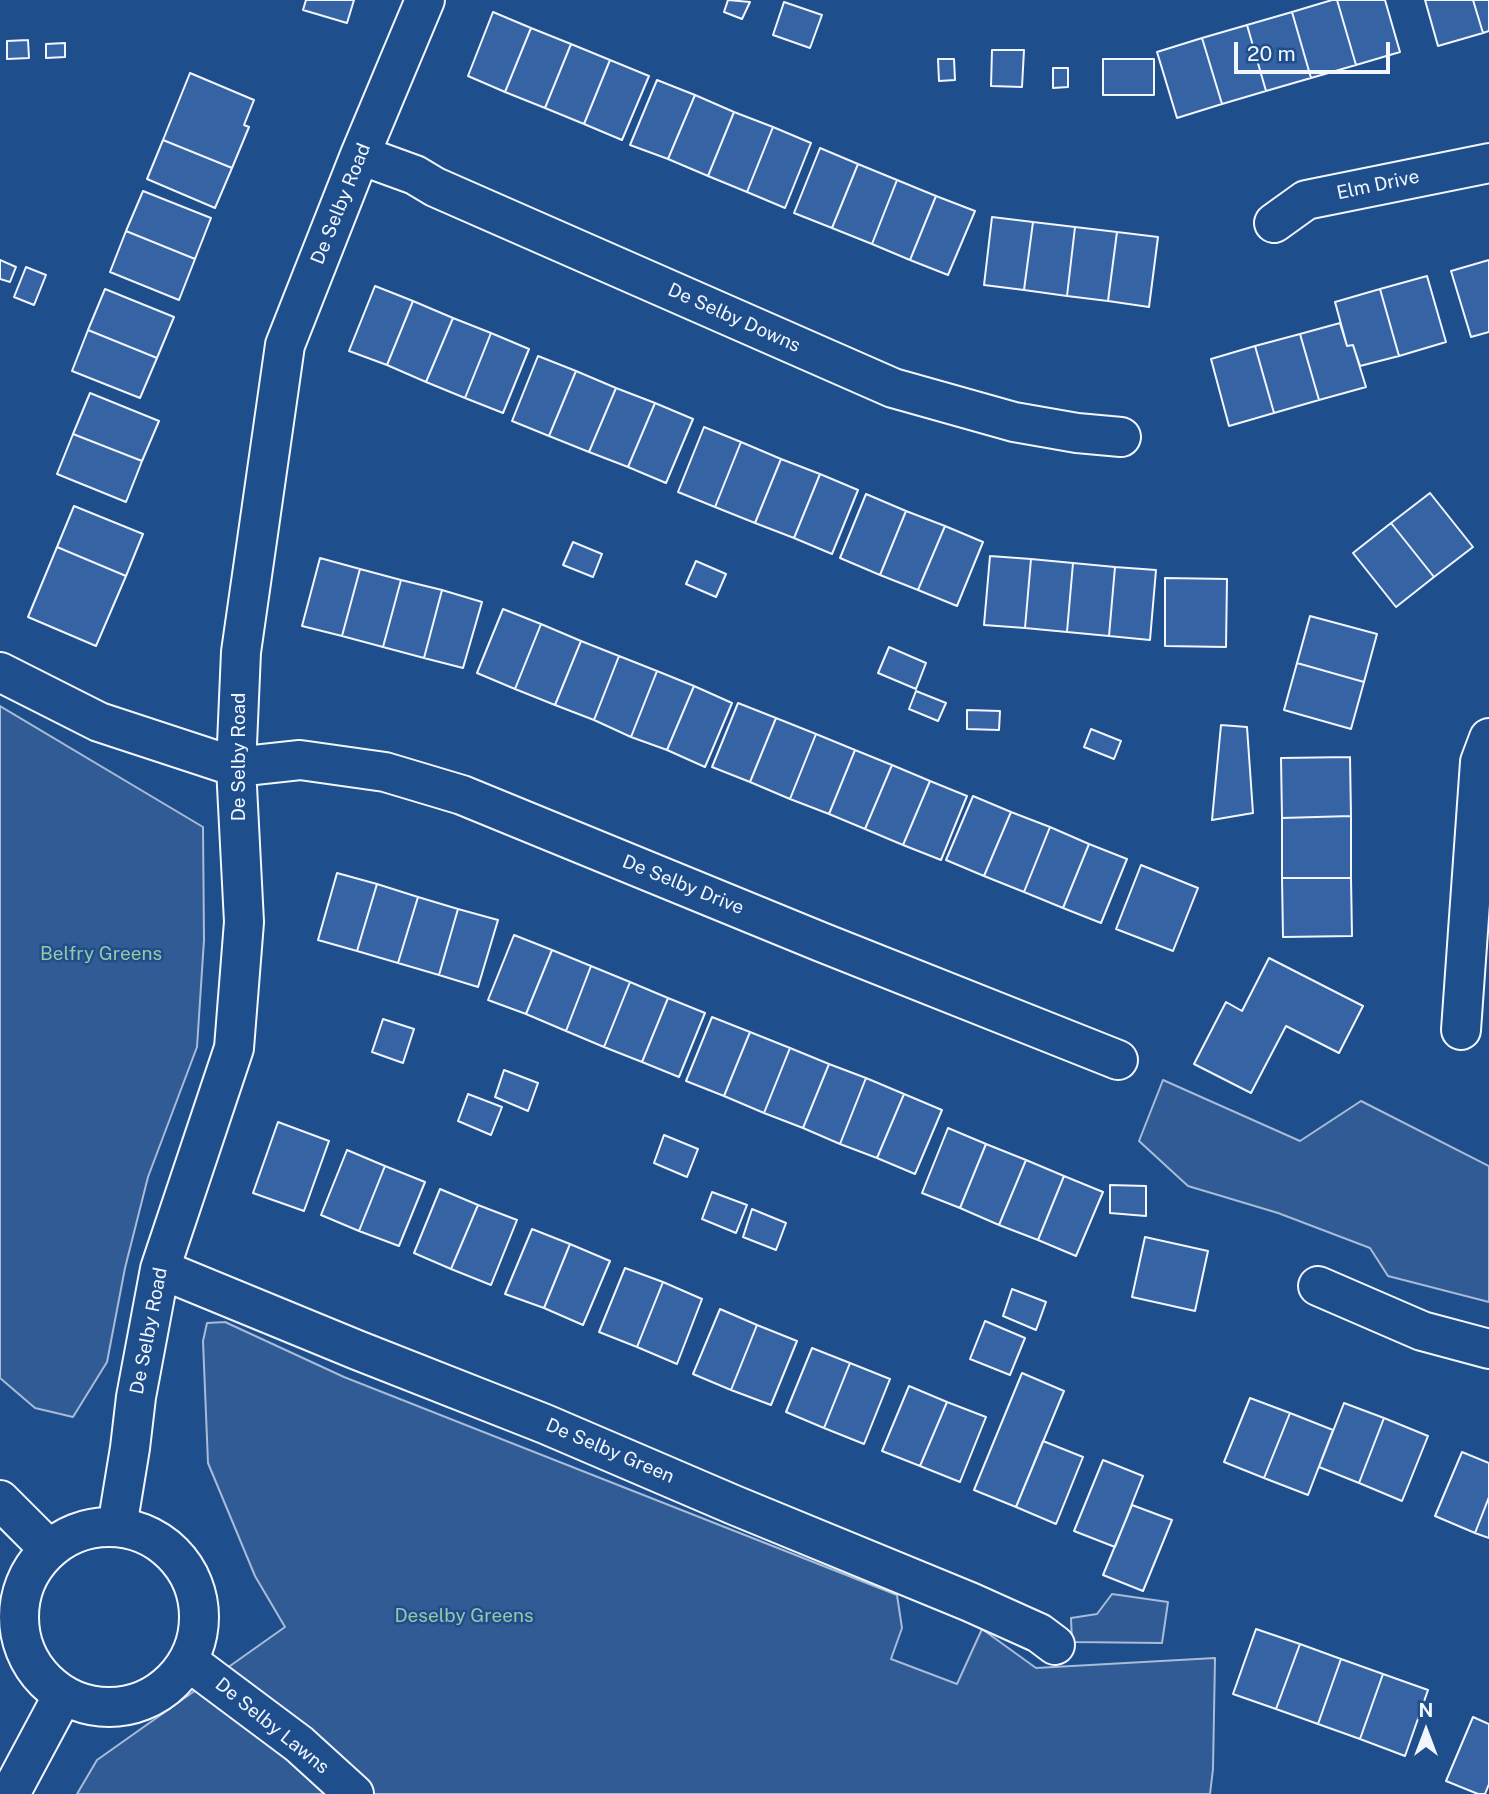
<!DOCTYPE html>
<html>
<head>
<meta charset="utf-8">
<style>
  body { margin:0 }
  #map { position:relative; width:1489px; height:1794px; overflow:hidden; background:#1f4e8c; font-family:"Public Sans",sans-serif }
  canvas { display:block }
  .north { position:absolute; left:1391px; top:1696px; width:70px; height:70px; -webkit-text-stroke:5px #1f4e8c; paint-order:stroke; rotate:0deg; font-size:19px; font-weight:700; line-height:28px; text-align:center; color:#f2f6ff }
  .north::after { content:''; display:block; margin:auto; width:24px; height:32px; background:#f2f6ff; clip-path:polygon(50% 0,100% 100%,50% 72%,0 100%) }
  .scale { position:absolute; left:1234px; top:42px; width:156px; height:32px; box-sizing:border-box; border:4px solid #f2f6ff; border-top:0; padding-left:9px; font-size:21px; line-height:24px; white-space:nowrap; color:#f2f6ff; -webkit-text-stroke:5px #1f4e8c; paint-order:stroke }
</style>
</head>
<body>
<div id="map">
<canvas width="1489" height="1794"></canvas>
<div class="north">N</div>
<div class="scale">20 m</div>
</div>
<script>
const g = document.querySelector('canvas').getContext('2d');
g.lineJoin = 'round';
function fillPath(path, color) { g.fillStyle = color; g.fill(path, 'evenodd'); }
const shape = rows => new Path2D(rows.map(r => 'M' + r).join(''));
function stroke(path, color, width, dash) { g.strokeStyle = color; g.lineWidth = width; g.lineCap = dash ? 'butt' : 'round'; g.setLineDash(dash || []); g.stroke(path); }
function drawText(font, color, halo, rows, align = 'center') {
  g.font = font + ' "Public Sans",sans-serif'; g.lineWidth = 5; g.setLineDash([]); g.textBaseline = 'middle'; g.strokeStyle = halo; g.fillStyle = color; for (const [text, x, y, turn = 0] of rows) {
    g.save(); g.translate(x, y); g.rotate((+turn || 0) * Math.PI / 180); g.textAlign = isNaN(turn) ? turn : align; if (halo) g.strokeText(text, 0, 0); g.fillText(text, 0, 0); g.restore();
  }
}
const built = shape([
  [0,706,203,827,204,940,197,1047,148,1177,125,1268,107,1362,73,1417,35,1408,0,1378,0,706],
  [1163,1080,1300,1141,1361,1101,1489,1166,1489,1302,1388,1276,1370,1248,1278,1213,1188,1186,1139,1141,1163,1080],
  [225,1322,344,1377,897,1595,902,1628,891,1659,957,1684,982,1629,1036,1668,1215,1658,1213,1769,1210,1794,77,1794,97,1760,285,1627,255,1576,208,1463,203,1341,207,1323,225,1322],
  [1112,1594,1168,1602,1162,1643,1072,1642,1071,1618,1097,1614,1112,1594]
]);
const building = shape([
  [306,0,354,0,347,23,303,10,306,0],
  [728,0,750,2,742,19,724,12,728,0],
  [1332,0,1337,0,1356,65,1311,78,1292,12,1332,0],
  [1337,0,1385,0,1400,52,1356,65,1337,0],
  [1425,0,1473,0,1483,33,1438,46,1425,0],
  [1473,0,1489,0,1489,31,1483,33,1473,0],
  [784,2,822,15,810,48,773,35,784,2],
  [493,12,531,28,505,92,468,76,493,12],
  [1292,12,1311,78,1266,91,1247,25,1292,12],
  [1247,25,1266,91,1222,104,1202,38,1247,25],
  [531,28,571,44,545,108,505,92,531,28],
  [1202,38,1222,104,1177,118,1157,52,1202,38],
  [28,40,29,58,7,59,7,41,28,40],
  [65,43,65,57,46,58,46,44,65,43],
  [571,44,610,60,584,124,545,108,571,44],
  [992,50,1024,50,1022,87,991,86,992,50],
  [938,59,954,59,955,80,939,81,938,59],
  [1103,59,1154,59,1154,95,1103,95,1103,59],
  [610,60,649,76,622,140,584,124,610,60],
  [1053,68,1068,68,1068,87,1053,88,1053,68],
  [190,73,254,100,244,125,249,127,232,168,163,140,190,73],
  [657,80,695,95,668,159,630,145,657,80],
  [695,95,734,112,708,176,668,159,695,95],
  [734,112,773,127,747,192,708,176,734,112],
  [773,127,811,143,785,208,747,192,773,127],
  [163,140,232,168,215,208,147,179,163,140],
  [820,148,858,164,832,228,794,213,820,148],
  [858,164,897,180,872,244,832,228,858,164],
  [897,180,936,196,910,260,872,244,897,180],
  [143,191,211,218,195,259,126,231,143,191],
  [936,196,975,211,948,275,910,260,936,196],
  [992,217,1033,222,1024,290,984,285,992,217],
  [1033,222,1075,227,1067,296,1024,290,1033,222],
  [1075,227,1117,232,1108,301,1067,296,1075,227],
  [126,231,195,259,179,300,110,272,126,231],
  [1117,232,1158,237,1149,307,1108,301,1117,232],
  [0,260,16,267,10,282,0,279,0,260],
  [1489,260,1489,332,1471,337,1451,271,1489,260],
  [26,267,46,275,34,305,14,297,26,267],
  [1427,276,1446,342,1399,356,1380,289,1427,276],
  [375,286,413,301,387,365,349,351,375,286],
  [105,289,174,317,157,358,88,330,105,289],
  [1380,289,1399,356,1360,366,1353,345,1347,346,1335,302,1380,289],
  [413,301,453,318,426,382,387,365,413,301],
  [453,318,491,333,465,398,426,382,453,318],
  [1340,323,1347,346,1353,345,1366,387,1319,400,1300,334,1340,323],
  [88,330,157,358,140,398,72,371,88,330],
  [491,333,529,349,503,413,465,398,491,333],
  [1300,334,1319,400,1274,413,1255,346,1300,334],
  [1255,346,1274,413,1229,426,1211,359,1255,346],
  [538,356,576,371,549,436,512,421,538,356],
  [576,371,616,388,589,452,549,436,576,371],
  [616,388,655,403,628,467,589,452,616,388],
  [90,393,159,421,142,461,73,434,90,393],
  [655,403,693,419,666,483,628,467,655,403],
  [704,427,741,442,715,507,678,492,704,427],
  [73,434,142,461,126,502,57,474,73,434],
  [741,442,781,459,755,523,715,507,741,442],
  [781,459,820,474,794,538,755,523,781,459],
  [820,474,858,490,832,554,794,538,820,474],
  [1430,493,1473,547,1434,577,1391,523,1430,493],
  [866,494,906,511,880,575,840,558,866,494],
  [74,506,143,534,126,576,57,547,74,506],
  [906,511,945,526,918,590,880,575,906,511],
  [1391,523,1434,577,1396,607,1353,553,1391,523],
  [945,526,983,542,957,606,918,590,945,526],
  [573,542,602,554,593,577,563,565,573,542],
  [57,547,126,576,96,646,28,617,57,547],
  [990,556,1031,559,1025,628,984,625,990,556],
  [320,558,360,569,342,636,302,626,320,558],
  [1031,559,1073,563,1067,632,1025,628,1031,559],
  [696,561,726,574,716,597,686,584,696,561],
  [1073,563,1115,567,1109,636,1067,632,1073,563],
  [1115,567,1156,570,1150,640,1109,636,1115,567],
  [360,569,401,580,383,647,342,636,360,569],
  [1165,578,1227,579,1226,647,1165,646,1165,578],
  [401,580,442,590,424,658,383,647,401,580],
  [442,590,482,602,463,668,424,658,442,590],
  [503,609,541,624,515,689,477,673,503,609],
  [1310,616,1377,634,1364,682,1297,663,1310,616],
  [541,624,581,641,555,705,515,689,541,624],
  [581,641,619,656,594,720,555,705,581,641],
  [889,647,926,663,916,689,878,673,889,647],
  [619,656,657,671,631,737,594,720,619,656],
  [1297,663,1364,682,1351,729,1284,710,1297,663],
  [657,671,694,686,667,750,631,737,657,671],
  [694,686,732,703,705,767,667,750,694,686],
  [916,691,946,703,938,721,909,709,916,691],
  [738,703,776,718,750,782,712,767,738,703],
  [967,710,1000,711,999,730,967,729,967,710],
  [776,718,816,734,790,799,750,782,776,718],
  [1221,725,1247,727,1253,813,1212,820,1221,725],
  [1091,729,1121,741,1114,759,1084,747,1091,729],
  [816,734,855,750,829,814,790,799,816,734],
  [855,750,892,765,865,829,829,814,855,750],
  [1350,757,1351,816,1282,818,1281,758,1350,757],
  [892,765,930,781,903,845,865,829,892,765],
  [930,781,967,796,941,860,903,845,930,781],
  [973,796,1011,812,984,876,946,860,973,796],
  [1011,812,1050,827,1024,892,984,876,1011,812],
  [1351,816,1351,878,1282,878,1282,818,1351,816],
  [1050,827,1089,844,1063,908,1024,892,1050,827],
  [1089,844,1127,859,1101,923,1063,908,1089,844],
  [1141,865,1198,888,1173,951,1116,929,1141,865],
  [337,873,377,884,357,951,318,940,337,873],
  [1282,878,1351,878,1352,936,1283,937,1282,878],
  [377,884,418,897,398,963,357,951,377,884],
  [418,897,458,909,439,975,398,963,418,897],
  [458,909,498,920,478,987,439,975,458,909],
  [514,935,552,950,526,1014,488,1000,514,935],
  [552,950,591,966,566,1031,526,1014,552,950],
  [1269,958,1363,1006,1339,1053,1286,1026,1251,1093,1194,1064,1226,1002,1242,1011,1269,958],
  [591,966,630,982,604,1047,566,1031,591,966],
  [630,982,668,998,642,1062,604,1047,630,982],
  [668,998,705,1013,679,1077,642,1062,668,998],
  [712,1017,750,1032,724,1096,686,1081,712,1017],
  [383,1019,414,1029,403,1063,372,1052,383,1019],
  [750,1032,790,1048,764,1113,724,1096,750,1032],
  [790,1048,829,1064,803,1128,764,1113,790,1048],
  [829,1064,866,1078,840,1144,803,1128,829,1064],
  [504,1070,538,1083,528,1111,495,1097,504,1070],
  [866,1078,904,1094,877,1158,840,1144,866,1078],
  [468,1094,502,1107,491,1135,458,1121,468,1094],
  [904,1094,942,1110,915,1174,877,1158,904,1094],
  [278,1122,329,1141,304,1211,253,1193,278,1122],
  [948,1128,986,1144,960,1208,922,1193,948,1128],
  [664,1135,698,1149,687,1177,654,1163,664,1135],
  [986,1144,1026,1160,999,1225,960,1208,986,1144],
  [347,1150,385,1166,359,1231,321,1215,347,1150],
  [1026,1160,1064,1176,1038,1240,999,1225,1026,1160],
  [385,1166,425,1182,399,1246,359,1231,385,1166],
  [1064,1176,1103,1192,1076,1256,1038,1240,1064,1176],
  [1110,1185,1146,1186,1146,1216,1110,1213,1110,1185],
  [440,1189,478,1205,451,1269,414,1253,440,1189],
  [712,1192,747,1205,736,1233,702,1219,712,1192],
  [478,1205,517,1220,491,1285,451,1269,478,1205],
  [752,1209,786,1223,776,1250,743,1237,752,1209],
  [532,1229,570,1244,544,1308,505,1294,532,1229],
  [1145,1237,1208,1251,1195,1311,1132,1297,1145,1237],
  [570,1244,610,1261,583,1325,544,1308,570,1244],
  [625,1268,663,1282,637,1347,599,1332,625,1268],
  [663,1282,702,1299,677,1364,637,1347,663,1282],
  [1012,1289,1046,1302,1036,1330,1003,1316,1012,1289],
  [720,1309,757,1325,731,1390,693,1374,720,1309],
  [985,1321,1025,1338,1010,1375,970,1359,985,1321],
  [757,1325,797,1341,771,1405,731,1390,757,1325],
  [812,1348,850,1363,824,1428,786,1412,812,1348],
  [850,1363,890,1379,864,1444,824,1428,850,1363],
  [1022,1373,1064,1391,1016,1507,974,1490,1022,1373],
  [909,1386,947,1402,920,1466,882,1451,909,1386],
  [1250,1398,1290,1413,1264,1478,1224,1462,1250,1398],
  [947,1402,986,1417,960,1482,920,1466,947,1402],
  [1344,1403,1384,1418,1359,1483,1319,1467,1344,1403],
  [1290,1413,1333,1430,1308,1495,1264,1478,1290,1413],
  [1384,1418,1428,1436,1402,1501,1359,1483,1384,1418],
  [1043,1441,1083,1457,1056,1524,1016,1507,1043,1441],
  [1462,1452,1489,1463,1489,1497,1475,1533,1435,1516,1462,1452],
  [1103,1460,1143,1476,1115,1547,1074,1531,1103,1460],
  [1489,1497,1489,1538,1475,1533,1489,1497],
  [1132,1505,1172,1520,1143,1591,1103,1575,1132,1505],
  [1256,1629,1300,1644,1276,1709,1233,1694,1256,1629],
  [1300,1644,1341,1659,1318,1724,1276,1709,1300,1644],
  [1341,1659,1383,1674,1360,1739,1318,1724,1341,1659],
  [1383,1674,1428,1690,1405,1756,1360,1739,1383,1674],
  [1473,1717,1489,1724,1489,1784,1485,1794,1478,1794,1446,1781,1473,1717]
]);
const street = shape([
  [360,155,415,175,435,187,893,388,1014,422,1077,433,1121,437],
  [1274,223,1306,200,1489,163],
  [0,672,99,722,236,767,300,760,385,772,462,795,821,942,1118,1060],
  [1461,1030,1480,762,1489,738],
  [160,1269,357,1350,545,1424,734,1505,970,1602,1039,1633,1055,1645],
  [1318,1286,1422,1331,1489,1349],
  [0,1500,49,1549],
  [117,1527,130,1448,136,1397,160,1269,234,1048,244,922,236,767,241,652,285,345,360,155,425,0],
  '19 1617a90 90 0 1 1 180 0a90 90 0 1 1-180 0Z',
  [188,1661,299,1744,354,1794],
  [10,1794,63,1695]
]);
const streetNames = [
  ["Elm Drive",1378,185,-12],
  ["De Selby Road",341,204,-68],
  ["De Selby Downs",734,318,24],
  ["De Selby Road",239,757,-90],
  ["De Selby Drive",683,885,22],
  ["De Selby Road",149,1331,-79],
  ["De Selby Green",610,1451,23],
  ["De Selby Lawns",272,1726,39]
];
const parkNames = [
  ["Belfry Greens",101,954],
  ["Deselby Greens",464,1616]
];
fillPath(built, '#305b95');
stroke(built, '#a8bbd7', 2);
fillPath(building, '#3563a3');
stroke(building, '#f2f6ff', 2);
stroke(street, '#f2f6ff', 42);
stroke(street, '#1f4e8c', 38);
drawText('19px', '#f2f6ff', '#1f4e8c', streetNames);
drawText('19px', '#97c8a6', '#1f4e8c', parkNames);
</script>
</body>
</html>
